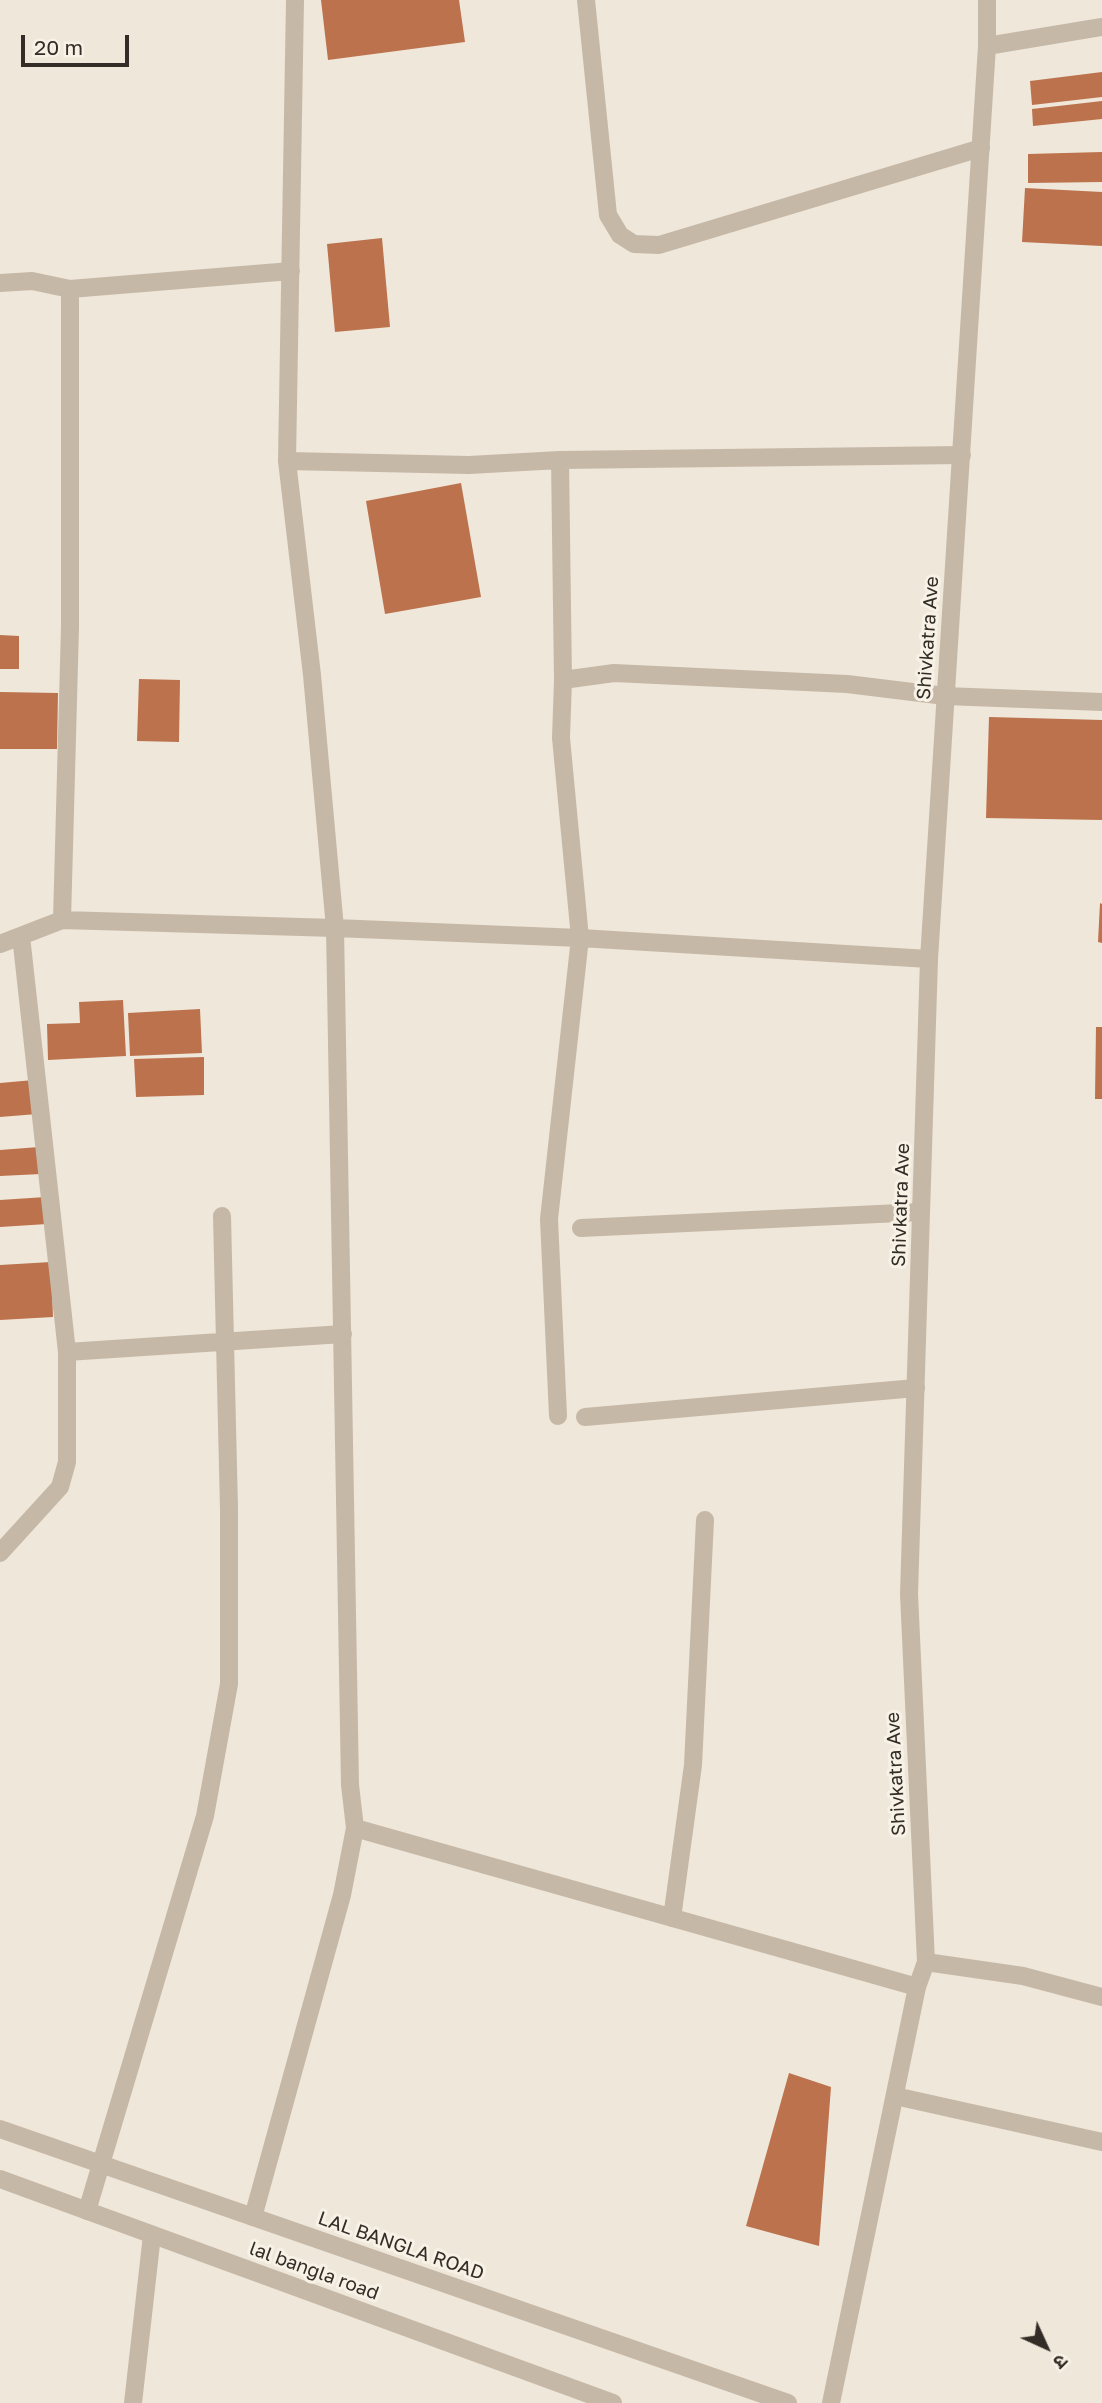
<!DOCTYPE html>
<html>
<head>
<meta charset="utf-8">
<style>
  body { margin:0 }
  #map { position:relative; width:1102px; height:2403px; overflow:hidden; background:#efe7da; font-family:"Golos Text","Noto Sans Devanagari",sans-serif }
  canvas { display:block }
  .north { position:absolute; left:1011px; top:2312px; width:70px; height:70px; -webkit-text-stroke:5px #f7f1e6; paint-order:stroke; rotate:135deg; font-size:19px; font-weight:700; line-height:28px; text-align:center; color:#332c27 }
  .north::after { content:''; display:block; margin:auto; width:24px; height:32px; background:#332c27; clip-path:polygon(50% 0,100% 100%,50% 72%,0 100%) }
  .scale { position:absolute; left:21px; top:35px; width:108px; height:32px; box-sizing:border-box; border:4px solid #332c27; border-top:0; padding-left:9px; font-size:21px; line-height:24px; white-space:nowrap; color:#332c27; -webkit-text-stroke:5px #f7f1e6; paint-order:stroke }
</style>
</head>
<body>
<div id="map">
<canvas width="1102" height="2403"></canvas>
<div class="north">उ</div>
<div class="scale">20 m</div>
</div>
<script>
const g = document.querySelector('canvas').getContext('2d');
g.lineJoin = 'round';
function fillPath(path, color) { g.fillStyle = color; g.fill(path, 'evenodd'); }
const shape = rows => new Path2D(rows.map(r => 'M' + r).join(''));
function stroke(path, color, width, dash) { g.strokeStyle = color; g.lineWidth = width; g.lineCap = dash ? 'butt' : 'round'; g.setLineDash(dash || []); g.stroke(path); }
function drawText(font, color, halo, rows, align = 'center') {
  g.font = font + ' "Golos Text",sans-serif'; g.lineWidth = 6; g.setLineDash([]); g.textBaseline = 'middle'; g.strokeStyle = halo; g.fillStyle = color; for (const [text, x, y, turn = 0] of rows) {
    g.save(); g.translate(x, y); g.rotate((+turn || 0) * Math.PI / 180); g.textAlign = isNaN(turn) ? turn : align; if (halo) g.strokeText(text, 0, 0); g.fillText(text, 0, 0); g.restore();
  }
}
const building = shape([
  [321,0,459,0,465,42,328,60],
  [1102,72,1102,97,1032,105,1030,81],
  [1102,101,1102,119,1033,126,1032,109],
  [1102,152,1102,182,1028,183,1028,154],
  [1025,188,1102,192,1102,246,1022,242],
  [382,238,390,327,335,332,327,244],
  [461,483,481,597,385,614,366,501],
  [0,635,19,636,19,669,0,669],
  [139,679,180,680,179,742,137,741],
  [0,692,58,693,57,749,0,749],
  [989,717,1102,720,1102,820,986,818],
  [1100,903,1102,904,1102,943,1098,942],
  [123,1000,126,1056,48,1060,47,1024,80,1023,79,1002],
  [200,1009,202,1053,130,1056,128,1013],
  [1096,1027,1102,1027,1102,1099,1095,1099],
  [204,1057,204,1095,136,1097,134,1059],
  [34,1080,37,1114,0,1117,0,1083],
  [39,1147,41,1174,0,1176,0,1150],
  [46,1197,47,1224,0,1227,0,1200],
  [51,1262,53,1317,0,1320,0,1265],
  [789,2073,831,2087,819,2246,746,2226]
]);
const minor = shape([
  [586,0,608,215,620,235,634,244,659,245,981,148],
  [987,46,1102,27],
  [0,283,32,281,70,289,291,271],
  [560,460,962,455],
  [287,461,295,0],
  [62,920,70,627,70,289],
  [0,944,62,920,335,928,350,1785,355,1828,342,1895,253,2217],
  [929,959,580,938,561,738,563,680,614,673,847,684,945,696,1102,702],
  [581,1228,921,1212],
  [67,1352,343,1334],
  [558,1416,549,1219,580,938,335,928,312,675,287,461,469,465,560,460,563,680],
  [585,1417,916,1388],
  [0,1553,60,1487,67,1462,67,1352,21,936],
  [355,1828,917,1987],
  [672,1918,693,1765,705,1520],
  [926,1962,1023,1976,1102,1997],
  [895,2096,1102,2142],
  [87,2211,205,1816,229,1684,229,1509,222,1216],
  [133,2403,152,2235]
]);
const tertiary = shape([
  [0,2129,788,2403],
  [0,2179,613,2403],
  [831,2403,917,1987,926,1962,909,1594,929,959,987,46,987,0]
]);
const streetNames = [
  ["Shivkatra Ave",928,638,-86],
  ["Shivkatra Ave",901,1205,-88],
  ["Shivkatra Ave",896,1774,-93],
  ["LAL BANGLA ROAD",401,2246,19],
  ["lal bangla road",314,2271,20]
];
fillPath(building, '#bc724c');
stroke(minor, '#c6b8a7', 18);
stroke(tertiary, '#c6b8a7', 18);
drawText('19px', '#332c27', '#f7f1e6', streetNames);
</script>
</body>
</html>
